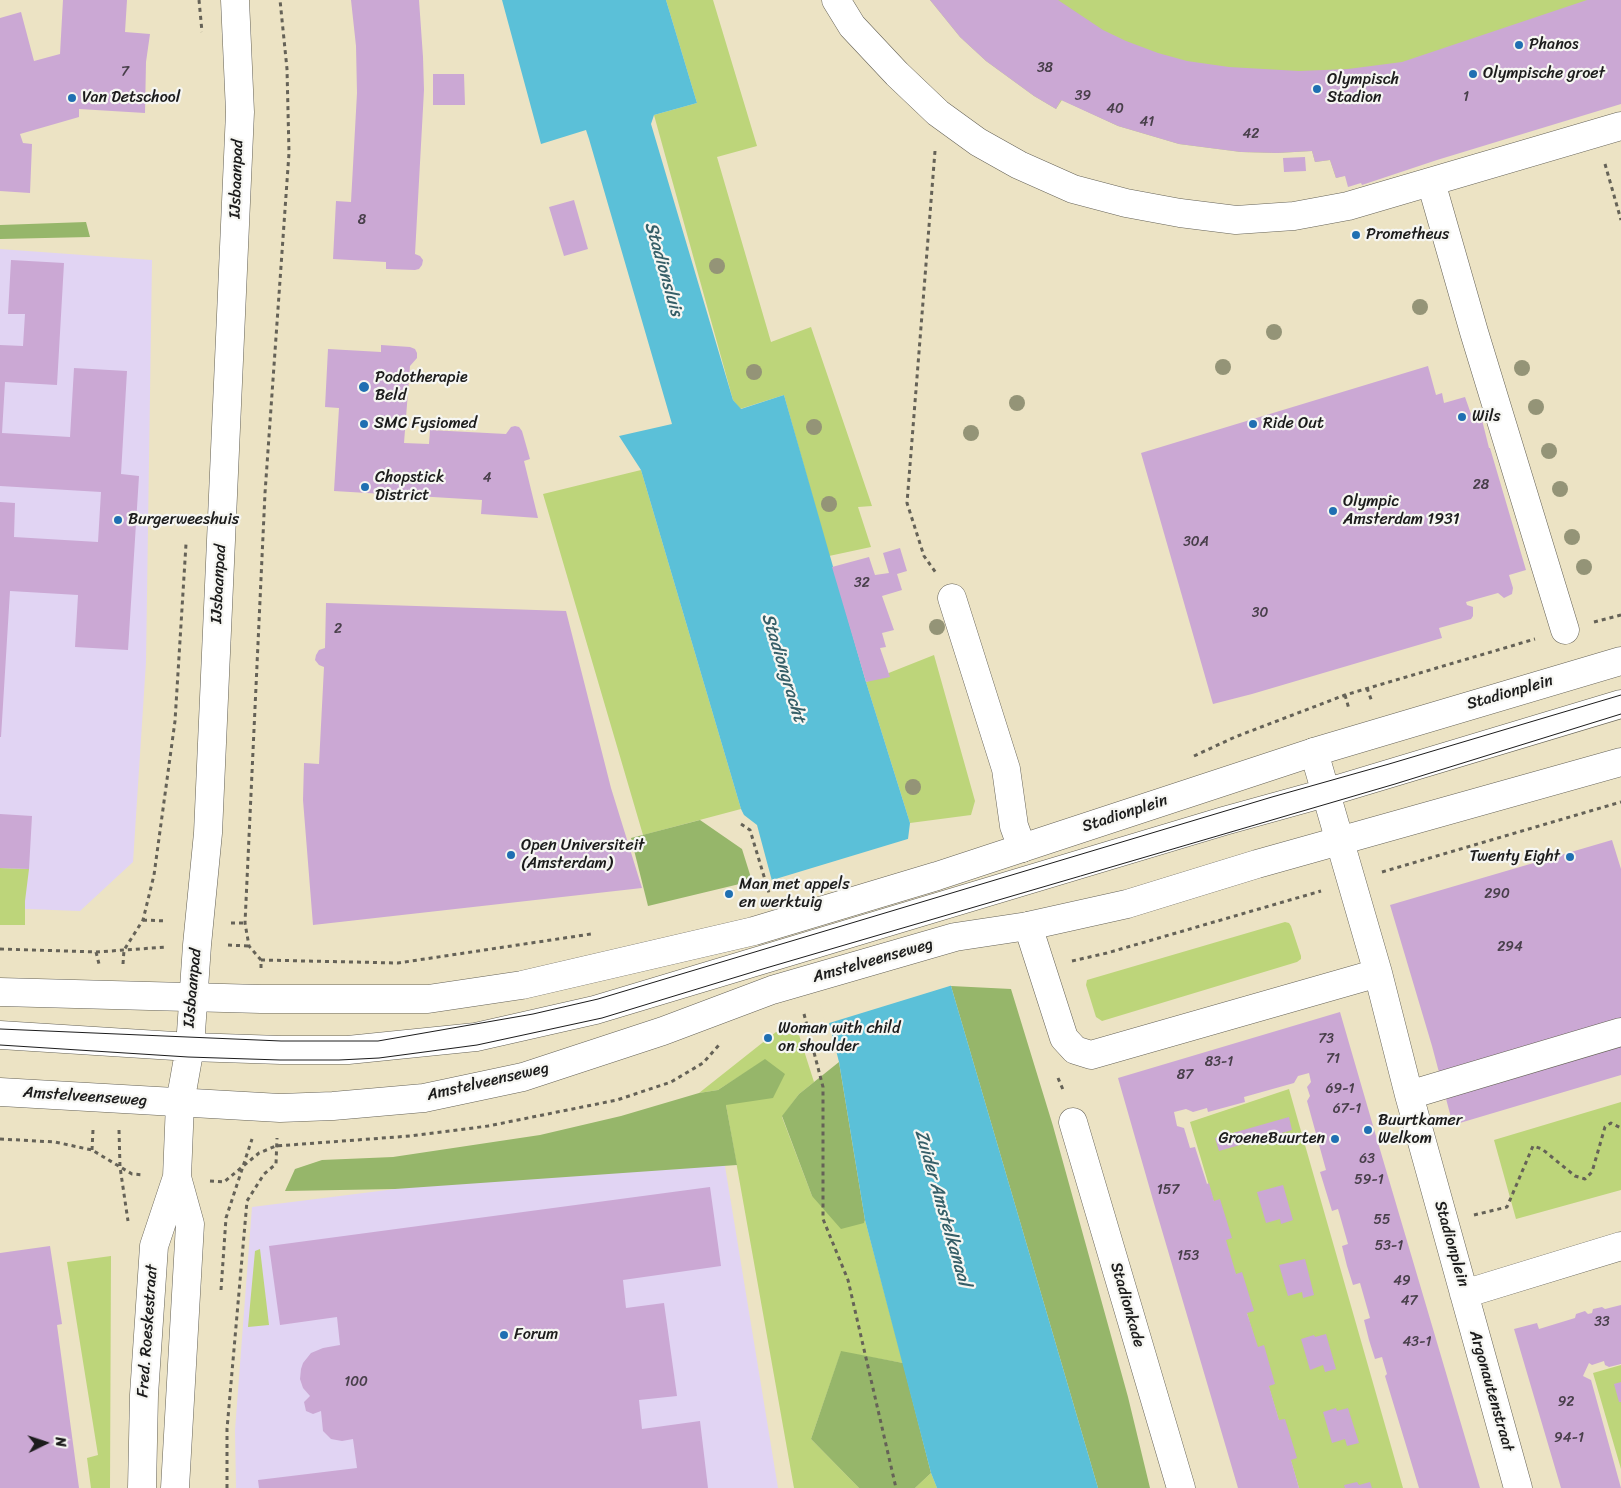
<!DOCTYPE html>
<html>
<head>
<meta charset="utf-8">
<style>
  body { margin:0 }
  #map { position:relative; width:1621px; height:1488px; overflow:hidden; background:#ece3c4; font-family:Sriracha,sans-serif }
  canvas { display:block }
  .north { position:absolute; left:20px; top:1418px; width:50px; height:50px; -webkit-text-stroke:4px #f6f6f2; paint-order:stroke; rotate:86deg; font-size:14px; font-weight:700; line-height:20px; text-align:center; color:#1c1c1c }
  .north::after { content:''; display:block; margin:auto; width:18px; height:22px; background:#1c1c1c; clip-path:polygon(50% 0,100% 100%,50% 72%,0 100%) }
</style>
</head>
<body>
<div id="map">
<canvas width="1621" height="1488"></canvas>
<div class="north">N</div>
</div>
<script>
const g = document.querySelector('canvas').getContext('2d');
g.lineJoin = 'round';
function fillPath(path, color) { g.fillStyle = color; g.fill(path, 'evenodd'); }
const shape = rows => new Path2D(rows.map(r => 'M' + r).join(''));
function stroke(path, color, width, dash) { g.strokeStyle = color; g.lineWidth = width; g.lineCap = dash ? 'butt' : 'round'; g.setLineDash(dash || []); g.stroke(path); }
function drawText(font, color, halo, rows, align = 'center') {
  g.font = font + ' Sriracha,sans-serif'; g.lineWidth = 4.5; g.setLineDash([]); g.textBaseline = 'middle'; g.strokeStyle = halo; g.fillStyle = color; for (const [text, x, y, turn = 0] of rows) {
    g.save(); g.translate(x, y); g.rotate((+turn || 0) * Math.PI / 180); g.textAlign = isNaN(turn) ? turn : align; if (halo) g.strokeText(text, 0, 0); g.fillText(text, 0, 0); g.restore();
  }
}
const built = shape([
  [0,249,152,260,146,662,133,862,80,911,0,908],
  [722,1148,778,1488,236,1488,235,1430,252,1207]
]);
const green = shape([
  [666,0,713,0,757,146,717,157,771,342,811,327,872,506,858,507,871,547,829,556,784,395,740,409,733,400,654,115,697,103],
  [930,0,1621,0,1350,174,1336,178,1330,160,1315,162,1312,151,1277,153,1241,152,1179,144,1118,126,1062,100,1056,109,1034,96,986,61,960,37],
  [641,470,741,809,643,835,543,494],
  [934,655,975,801,971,815,910,823,866,682],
  [0,868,29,869,25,901,25,925,0,925],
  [1285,922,1289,923,1291,926,1301,956,1301,959,1297,962,1102,1021,1096,1017,1086,985,1087,980],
  [776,1032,799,1035,814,1082,799,1094,782,1117,812,1196,864,1223,865,1220,903,1363,841,1352,811,1439,859,1488,794,1488,726,1105,765,1060,718,1090,699,1093],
  [1289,1089,1403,1488,1299,1488,1190,1122],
  [1621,1102,1621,1190,1516,1219,1494,1140],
  [260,1249,269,1325,248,1327,255,1251],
  [111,1256,110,1488,91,1488,87,1458,98,1455,67,1262],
  [1621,1365,1621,1469,1593,1373],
  [931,1473,937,1488,915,1488]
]);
const forest = shape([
  [86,222,90,237,0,239,0,225],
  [700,820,742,849,752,881,648,906,631,838],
  [951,986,1011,989,1053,1126,1128,1397,1150,1488,1098,1488],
  [765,1059,785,1074,773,1098,726,1105,737,1165,395,1189,285,1191,295,1169,322,1160,393,1157,540,1135,621,1116,699,1093,718,1090],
  [839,1062,865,1220,864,1223,841,1229,812,1196,782,1116,799,1094],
  [841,1351,903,1363,931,1473,915,1488,859,1488,811,1439]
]);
const water = shape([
  [502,0,666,0,697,103,654,115,651,124,733,400,741,409,784,395,866,682,910,823,908,839,1098,1488,937,1488,931,1473,865,1220,839,1062,829,1023,795,917,772,881,757,825,744,815,741,809,641,470,619,436,672,424,589,139,586,130,541,144]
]);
const pier = shape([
  [911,838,953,985,826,1024,793,918,769,881]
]);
const building = shape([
  [63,0,127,0,125,32,150,34,146,62,145,113,79,109,79,117,20,134,23,143,32,144,30,193,0,191,0,18,21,12,34,61,60,54],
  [351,0,419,0,423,57,424,90,415,254,420,256,423,260,422,265,419,269,415,270,386,269,386,262,333,259,336,201,351,202,357,93,356,46],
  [930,0,1058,0,1103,30,1126,41,1158,53,1187,61,1229,67,1299,71,1348,69,1402,62,1587,0,1621,0,1621,104,1437,160,1362,185,1361,183,1348,187,1345,176,1336,178,1330,160,1315,162,1312,151,1277,153,1241,152,1179,144,1118,126,1061,100,1056,109,1034,96,986,61,960,37],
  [433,74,464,74,465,105,433,105],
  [1305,157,1306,171,1284,172,1283,158],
  [574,200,588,249,564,256,549,207],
  [11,260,64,263,57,385,5,382,2,433,70,437,74,368,127,371,121,474,139,476,128,650,75,647,78,595,10,591,1,737,0,737,0,502,15,503,14,537,98,542,101,492,0,486,0,345,23,346,25,314,8,314],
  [381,345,410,347,415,349,417,353,417,358,410,366,404,443,429,444,430,430,506,434,511,427,515,426,519,427,522,431,530,459,524,461,538,518,481,514,482,500,334,491,339,408,325,407,328,349,381,352],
  [1428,366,1436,395,1442,393,1444,403,1465,397,1471,414,1480,412,1489,448,1490,448,1526,570,1509,575,1513,588,1512,594,1504,598,1498,593,1466,602,1467,605,1473,607,1473,616,1471,619,1439,628,1442,638,1252,694,1213,704,1141,453],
  [900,548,907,571,897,574,902,590,882,596,894,630,882,633,886,647,880,648,890,677,866,682,832,567,869,557,875,575,889,573,883,553],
  [326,603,566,611,611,788,642,888,313,925,303,800,304,763,319,764,324,667,319,665,315,660,316,655,319,650,325,648],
  [0,814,32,816,29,869,0,868],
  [1612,840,1621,869,1621,1075,1453,1125,1432,1046,1390,905],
  [1340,1012,1376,1136,1480,1488,1419,1488,1385,1376,1387,1374,1382,1357,1375,1359,1369,1340,1364,1320,1370,1318,1360,1283,1353,1285,1347,1266,1342,1246,1348,1244,1338,1209,1332,1211,1320,1172,1326,1170,1307,1101,1310,1096,1307,1087,1311,1082,1309,1073,1298,1076,1294,1083,1244,1097,1245,1102,1208,1112,1207,1108,1193,1112,1186,1109,1174,1112,1177,1126,1184,1128,1190,1148,1195,1147,1207,1184,1209,1183,1214,1201,1220,1199,1232,1238,1226,1240,1236,1274,1242,1272,1254,1311,1247,1313,1258,1347,1264,1345,1275,1384,1269,1386,1279,1420,1285,1419,1297,1458,1291,1460,1299,1488,1238,1488,1153,1200,1118,1078],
  [1289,1117,1292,1130,1219,1151,1215,1138],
  [1283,1185,1293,1220,1281,1224,1280,1219,1266,1223,1257,1192],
  [710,1187,721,1266,623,1280,626,1308,664,1303,677,1396,639,1400,642,1429,700,1421,708,1488,259,1488,258,1480,357,1468,353,1439,342,1441,331,1439,323,1431,321,1411,313,1414,306,1411,304,1402,310,1396,303,1388,300,1379,301,1369,303,1363,311,1353,323,1348,340,1345,337,1317,280,1325,269,1246],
  [50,1246,62,1324,57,1325,79,1488,0,1488,0,1253],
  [1305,1259,1314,1295,1303,1298,1302,1292,1288,1296,1279,1265],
  [1621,1305,1621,1364,1609,1367,1605,1365,1604,1361,1592,1365,1589,1363,1583,1376,1591,1380,1621,1488,1561,1488,1514,1329,1537,1323,1539,1329,1575,1318,1576,1314,1585,1311,1588,1314,1592,1313,1593,1309,1602,1307,1605,1309],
  [1326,1334,1336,1369,1325,1372,1323,1365,1310,1370,1301,1339,1314,1335,1315,1337],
  [1621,1382,1621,1402,1619,1402,1614,1384],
  [1336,1408,1337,1411,1348,1408,1359,1443,1347,1446,1345,1439,1332,1443,1323,1412],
  [1357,1482,1359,1485,1370,1482,1372,1488,1345,1488,1344,1485]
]);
const path = shape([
  [199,0,202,32],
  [935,151,907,503,924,556,936,573],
  [1605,164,1621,220],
  [1594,622,1621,615],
  [1367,688,1372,702],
  [1345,695,1349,709],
  [1194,756,1235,737,1345,695,1535,639],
  [741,824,750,830,769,893],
  [1382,872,1621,802],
  [143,920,167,921],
  [231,923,245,923],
  [228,945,249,946],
  [0,949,96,952,167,947],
  [96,952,99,964],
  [261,960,398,963,591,934],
  [1072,961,1107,953,1321,891],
  [123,964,124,950,143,920,154,875,175,721,186,544],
  [261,968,261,960,249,946,245,923,265,493,289,153,287,69,280,0],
  [804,1014,823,1087,823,1219,848,1280,896,1488],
  [1058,1078,1064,1092],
  [119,1130,120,1167,128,1221],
  [0,1139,55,1142,92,1150,132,1174,144,1175],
  [92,1150,93,1130],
  [210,1181,224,1182,259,1153,276,1146,410,1136,488,1126,617,1100,671,1082,703,1063,719,1045],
  [1474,1215,1507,1207,1533,1146,1542,1149,1575,1176,1585,1179,1592,1172,1605,1127,1611,1123,1621,1128],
  [221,1290,226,1218,252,1139],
  [227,1488,227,1429,247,1201,264,1174,276,1164,277,1138]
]);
const minor = shape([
  [836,0,852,26,897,74,938,113,978,142,1019,165,1073,189,1126,203,1180,213,1236,220,1294,216,1348,206,1621,126],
  [1431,182,1474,332,1565,630],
  [952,598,1006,769,1014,826,1022,848],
  [1314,752,1378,973,1409,1095,1518,1488],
  [1028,926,1064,1038,1075,1050,1091,1055,1378,973],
  [0,1035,190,1047,281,1050,348,1050,476,1037,595,1010,1224,821,1325,793,1621,704],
  [1409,1095,1621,1032],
  [1073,1122,1181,1488],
  [1464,1294,1621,1246],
  [142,1488,144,1395,154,1246,177,1177,180,1103,190,1047,197,945,208,833,240,112,235,0],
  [175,1488,190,1224,177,1177]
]);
const major = shape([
  [0,992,261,999,428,999,522,985,754,931,937,876,1314,752,1621,661],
  [0,1092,280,1108,333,1106,424,1098,523,1077,663,1031,772,990,955,937,1028,926,1127,904,1257,864,1621,762]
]);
const tram = shape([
  [0,1029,281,1041,378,1041,533,1014,598,999,1272,797,1389,764,1621,695],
  [0,1045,188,1057,280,1060,339,1060,379,1058,477,1045,602,1018,766,968,1395,784,1621,714]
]);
const trees = [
  [717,266],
  [1420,307],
  [1274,332],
  [1223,367],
  [1522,368],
  [754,372],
  [1017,403],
  [1536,407],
  [814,427],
  [971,433],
  [1549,451],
  [1560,489],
  [829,504],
  [1572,537],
  [1584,567],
  [937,627],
  [913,787]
];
const markers = [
  [1519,45,5,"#1f6fb2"],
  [1473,74,5,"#1f6fb2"],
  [1317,89,5,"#1f6fb2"],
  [72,98,5,"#1f6fb2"],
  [1356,235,5,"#1f6fb2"],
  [364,387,6,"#1f6fb2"],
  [1462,417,5,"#1f6fb2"],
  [364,424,5,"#1f6fb2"],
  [1253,424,5,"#1f6fb2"],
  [365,487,5,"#1f6fb2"],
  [1333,511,5,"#1f6fb2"],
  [118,520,5,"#1f6fb2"],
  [511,855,5,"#1f6fb2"],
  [1570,857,5,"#1f6fb2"],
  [729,894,5,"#1f6fb2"],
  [768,1038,5,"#1f6fb2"],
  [1368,1130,5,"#1f6fb2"],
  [1335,1139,5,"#1f6fb2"],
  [504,1335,5,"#1f6fb2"]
];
const numberNames = [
  ["38",1045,68],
  ["7",125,72],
  ["39",1083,96],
  ["1",1466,97],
  ["40",1115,109],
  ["41",1147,122],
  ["42",1251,134],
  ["8",362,220],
  ["4",487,478],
  ["28",1481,485],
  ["30A",1196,542],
  ["32",862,583],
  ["30",1260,613],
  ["2",338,629],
  ["290",1497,894],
  ["294",1510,947],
  ["73",1326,1039],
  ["71",1333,1059],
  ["83-1",1219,1062],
  ["87",1185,1075],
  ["69-1",1340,1089],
  ["67-1",1347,1109],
  ["63",1367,1159],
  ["59-1",1369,1180],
  ["157",1168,1190],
  ["55",1382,1220],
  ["53-1",1389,1246],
  ["153",1188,1256],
  ["49",1402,1281],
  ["47",1409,1301],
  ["33",1602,1322],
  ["43-1",1417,1342],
  ["100",356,1382],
  ["92",1566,1402],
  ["94-1",1569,1438]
];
const poiNames = [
  ["Phanos",1529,45],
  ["Olympische groet",1483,74],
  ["Olympisch",1327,80],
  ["Stadion",1327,98],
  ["Van Detschool",82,98],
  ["Prometheus",1366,235],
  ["Podotherapie",375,378],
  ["Beld",375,396],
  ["Wils",1472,417],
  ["SMC Fysiomed",374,424],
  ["Ride Out",1263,424],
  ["Chopstick",375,478],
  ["District",375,496],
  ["Olympic",1343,502],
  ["Amsterdam 1931",1343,520],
  ["Burgerweeshuis",128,520],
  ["Open Universiteit",521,846],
  ["(Amsterdam)",521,864],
  ["Twenty Eight",1560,857,"right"],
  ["Man met appels",739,885],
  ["en werktuig",739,903],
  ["Woman with child",778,1029],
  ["on shoulder",778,1047],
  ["Buurtkamer",1378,1121],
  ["Welkom",1378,1139],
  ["GroeneBuurten",1325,1139,"right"],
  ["Forum",514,1335]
];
const streetNames = [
  ["IJsbaanpad",237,179,-88],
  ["IJsbaanpad",219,584,-87],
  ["Stadionplein",1510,693,-16],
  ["Stadionplein",1125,814,-18],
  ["Amstelveenseweg",873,961,-16],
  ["IJsbaanpad",193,988,-85],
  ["Amstelveenseweg",488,1082,-13],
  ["Amstelveenseweg",85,1097,4],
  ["Stadionplein",1451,1244,74],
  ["Stadionkade",1127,1305,74],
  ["Fred. Roeskestraat",148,1331,-86],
  ["Argonautenstraat",1491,1391,74]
];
const waterNames = [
  ["Stadionsluis",663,269,74],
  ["Stadiongracht",783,668,73],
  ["Zuider Amstelkanaal",942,1208,74]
];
fillPath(built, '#e1d4f3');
fillPath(green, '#bdd57a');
fillPath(forest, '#96b66a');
fillPath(water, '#5bc0d8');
fillPath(pier, '#ece3c4');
fillPath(building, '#cba8d4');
stroke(minor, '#656257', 29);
stroke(major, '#656257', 29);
stroke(path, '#656257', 3, [4, 4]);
stroke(minor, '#fff', 28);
stroke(major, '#fff', 28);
stroke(tram, '#1c1c1c', 1);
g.fillStyle = '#949477';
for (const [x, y] of trees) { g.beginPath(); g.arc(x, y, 8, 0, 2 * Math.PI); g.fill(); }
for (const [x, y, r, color] of markers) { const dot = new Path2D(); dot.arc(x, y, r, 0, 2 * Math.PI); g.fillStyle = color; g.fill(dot); stroke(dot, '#f6f6f2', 2); }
drawText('14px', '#483f4a', null, numberNames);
drawText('16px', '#1c1c1c', '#f6f6f2', poiNames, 'left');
drawText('16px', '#1c1c1c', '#f6f6f2', streetNames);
drawText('italic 18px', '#355e67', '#f6f6f2', waterNames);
</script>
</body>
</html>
